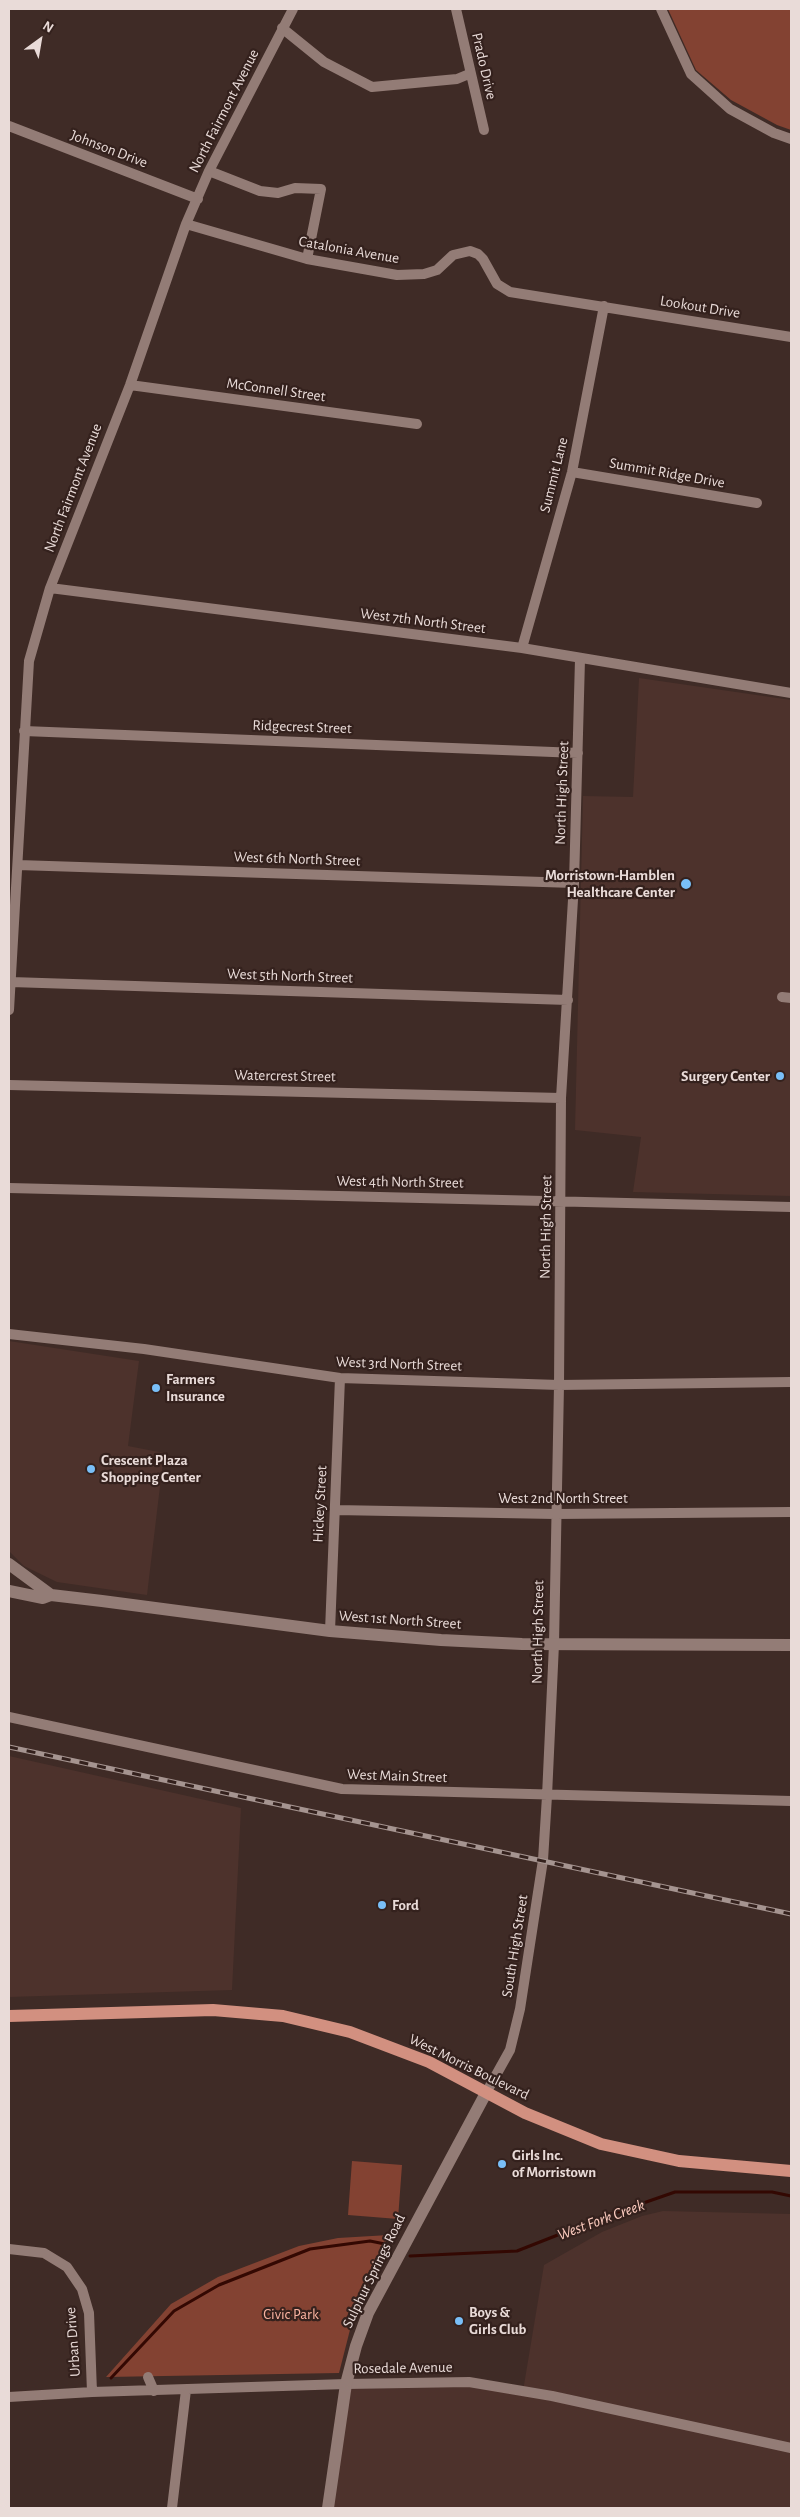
<!DOCTYPE html>
<html>
<head>
<meta charset="utf-8">
<style>
  body { margin:0 }
  #map { position:relative; width:800px; height:2517px; overflow:hidden; background:#3f2b26; font-family:"Alegreya Sans",sans-serif }
  canvas { display:block }
  .frame { position:absolute; inset:0; border:10px solid #e9dbd8; pointer-events:none }
  .north { position:absolute; left:15px; top:15px; width:50px; height:50px; -webkit-text-stroke:4px #34211d; paint-order:stroke; rotate:32deg; font-size:14px; font-weight:700; line-height:20px; text-align:center; color:#e9dbd8 }
  .north::after { content:''; display:block; margin:auto; width:18px; height:22px; background:#e9dbd8; clip-path:polygon(50% 0,100% 100%,50% 72%,0 100%) }
</style>
</head>
<body>
<div id="map">
<canvas width="800" height="2517"></canvas>
<div class="frame"></div>
<div class="north">N</div>
</div>
<script>
const g = document.querySelector('canvas').getContext('2d');
g.lineJoin = 'round';
function fillPath(path, color) { g.fillStyle = color; g.fill(path, 'evenodd'); }
const shape = rows => new Path2D(rows.map(r => 'M' + r).join(''));
function stroke(path, color, width, dash) { g.strokeStyle = color; g.lineWidth = width; g.lineCap = dash ? 'butt' : 'round'; g.setLineDash(dash || []); g.stroke(path); }
function drawText(font, color, halo, rows, align = 'center') {
  g.font = font + ' "Alegreya Sans",sans-serif'; g.lineWidth = 4.5; g.setLineDash([]); g.textBaseline = 'middle'; g.strokeStyle = halo; g.fillStyle = color; for (const [text, x, y, turn = 0] of rows) {
    g.save(); g.translate(x, y); g.rotate((+turn || 0) * Math.PI / 180); g.textAlign = isNaN(turn) ? turn : align; if (halo) g.strokeText(text, 0, 0); g.fillText(text, 0, 0); g.restore();
  }
}
const built = shape([
  [639,678,791,700,791,1196,633,1192,641,1137,575,1130,583,796,633,797],
  [9,1341,139,1361,128,1446,164,1453,147,1595,57,1582,24,1566,9,1551],
  [9,1756,241,1808,232,1990,9,1997],
  [663,2211,791,2214,791,2508,328,2508,346,2384,432,2381,523,2391,544,2265,602,2232,642,2216]
]);
const green = shape([
  [668,9,791,9,791,130,777,125,731,100,696,70],
  [352,2161,402,2165,398,2219,348,2215],
  [389,2235,353,2318,339,2373,106,2377,171,2304,218,2277,299,2246,338,2238]
]);
const stream = shape([
  [410,2256,517,2251,606,2216,675,2192,772,2192,791,2196],
  [111,2378,174,2311,219,2285,310,2249,370,2241,385,2244]
]);
const street = shape([
  [456,9,484,130],
  [661,9,691,74,730,109,774,133,791,139],
  [282,28,324,62,372,87,457,79,469,74],
  [9,126,198,199],
  [209,171,260,191,278,193,295,188,321,189,307,259],
  [186,224,307,259,397,275,424,274,437,270,453,255,470,251,478,254,483,259,497,284,510,292,791,337],
  [130,385,417,424],
  [572,472,757,503],
  [50,588,522,648,791,693],
  [522,648,572,472,604,306],
  [24,731,578,753],
  [18,865,574,883],
  [11,982,568,1000],
  [782,997,791,998],
  [9,1010,29,661,50,588,130,385,186,224,209,171,293,9],
  [9,1085,561,1098],
  [9,1188,791,1207],
  [9,1334,144,1349,340,1378,559,1385,791,1382],
  [335,1510,555,1514,791,1512],
  [330,1631,340,1378],
  [9,1717,342,1789,791,1801],
  [486,2093,510,2050,520,2009,543,1860,547,1796,554,1644,559,1385,561,1098,574,883,580,659],
  [9,2249,44,2253,67,2267,82,2289,89,2313,92,2392],
  [148,2377,154,2391],
  [9,2397,92,2392,346,2384,469,2382,552,2396,791,2448],
  [172,2508,186,2390]
]);
const secondary = shape([
  [9,1564,51,1595],
  [9,1591,43,1598,51,1595,102,1601,330,1631,441,1640,522,1644,791,1645],
  [328,2508,346,2384,356,2346,368,2313,486,2093]
]);
const primary = shape([
  [9,2016,213,2010,283,2016,350,2032,429,2062,525,2113,601,2144,679,2161,791,2171]
]);
const rail = shape([
  [9,1747,791,1914]
]);
const markers = [
  [686,884,6,"#79bff8"],
  [780,1076,5,"#79bff8"],
  [156,1388,5,"#79bff8"],
  [91,1469,5,"#79bff8"],
  [382,1905,5,"#79bff8"],
  [502,2164,5,"#79bff8"],
  [459,2321,5,"#79bff8"]
];
const streetNames = [
  ["Prado Drive",484,66,77],
  ["North Fairmont Avenue",224,111,-63],
  ["Johnson Drive",109,149,21],
  ["Catalonia Avenue",349,250,10],
  ["Lookout Drive",700,307,9],
  ["McConnell Street",276,390,8],
  ["Summit Ridge Drive",667,473,10],
  ["Summit Lane",554,475,-76],
  ["North Fairmont Avenue",73,488,-69],
  ["West 7th North Street",423,621,7],
  ["Ridgecrest Street",302,727,2],
  ["North High Street",562,793,-88],
  ["West 6th North Street",297,859,2],
  ["West 5th North Street",290,976,2],
  ["Watercrest Street",285,1076,1],
  ["West 4th North Street",400,1182,1],
  ["North High Street",546,1227,-89],
  ["West 3rd North Street",399,1364,2],
  ["West 2nd North Street",563,1498],
  ["Hickey Street",320,1504,-87],
  ["West 1st North Street",400,1620,4],
  ["North High Street",538,1632,-89],
  ["West Main Street",397,1776,2],
  ["South High Street",515,1946,-81],
  ["West Morris Boulevard",469,2067,26],
  ["Sulphur Springs Road",374,2271,-64],
  ["Urban Drive",73,2342,-94],
  ["Rosedale Avenue",403,2368,-1]
];
const poiNames = [
  ["Morristown-Hamblen",675,875,"right"],
  ["Healthcare Center",675,892,"right"],
  ["Surgery Center",770,1076,"right"],
  ["Farmers",166,1379],
  ["Insurance",166,1396],
  ["Crescent Plaza",101,1460],
  ["Shopping Center",101,1477],
  ["Ford",392,1905],
  ["Girls Inc.",512,2155],
  ["of Morristown",512,2172],
  ["Boys &",469,2312],
  ["Girls Club",469,2329]
];
const parkNames = [
  ["Civic Park",291,2314]
];
const waterNames = [
  ["West Fork Creek",601,2220,-20]
];
fillPath(built, '#4d322c');
fillPath(green, '#834232');
stroke(stream, '#330802', 3);
stroke(street, '#937c76', 10);
stroke(secondary, '#937c76', 12);
stroke(primary, '#d29080', 12);
stroke(rail, '#a59490', 5);
stroke(rail, '#34211d', 3, [9]);
for (const [x, y, r, color] of markers) { const dot = new Path2D(); dot.arc(x, y, r, 0, 2 * Math.PI); g.fillStyle = color; g.fill(dot); stroke(dot, '#34211d', 2); }
drawText('15px', '#e9dbd8', '#34211d', streetNames);
drawText('bold 15px', '#e9dbd8', '#34211d', poiNames, 'left');
drawText('15px', '#fbb3a1', '#34211d', parkNames);
drawText('italic 16px', '#fecdc0', '#34211d', waterNames);
</script>
</body>
</html>
